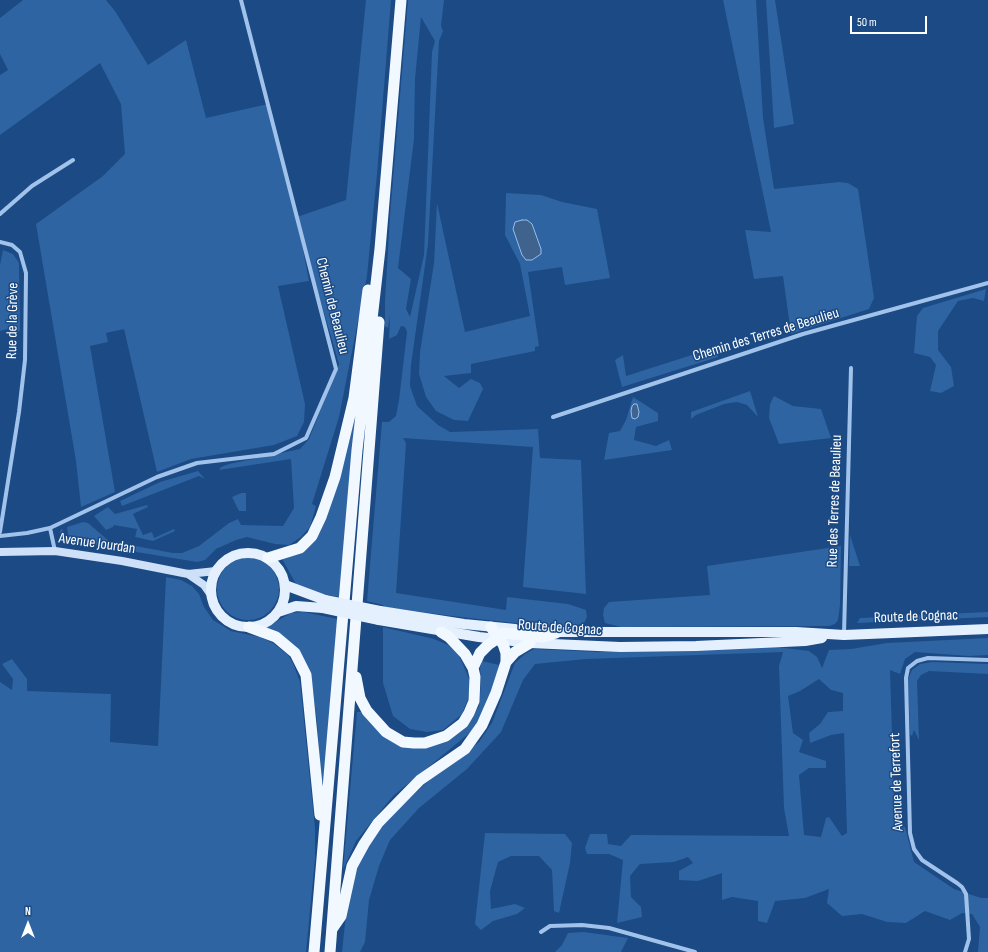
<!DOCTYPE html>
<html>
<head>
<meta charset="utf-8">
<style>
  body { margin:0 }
  #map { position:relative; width:988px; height:952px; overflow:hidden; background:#1b4a84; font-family:"Sofia Sans Condensed",sans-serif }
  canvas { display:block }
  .north { position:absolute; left:8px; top:904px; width:40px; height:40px; -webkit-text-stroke:3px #1b4a84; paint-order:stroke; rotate:0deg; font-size:11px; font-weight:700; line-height:16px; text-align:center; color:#fff }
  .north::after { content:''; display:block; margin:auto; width:14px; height:18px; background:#fff; clip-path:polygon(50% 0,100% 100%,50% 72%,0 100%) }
  .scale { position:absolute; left:850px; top:16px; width:77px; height:18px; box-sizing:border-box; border:2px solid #fff; border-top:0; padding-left:5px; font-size:12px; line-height:14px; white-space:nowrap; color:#fff; -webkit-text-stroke:3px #1b4a84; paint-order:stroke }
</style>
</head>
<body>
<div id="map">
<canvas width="988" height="952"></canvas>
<div class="north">N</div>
<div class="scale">50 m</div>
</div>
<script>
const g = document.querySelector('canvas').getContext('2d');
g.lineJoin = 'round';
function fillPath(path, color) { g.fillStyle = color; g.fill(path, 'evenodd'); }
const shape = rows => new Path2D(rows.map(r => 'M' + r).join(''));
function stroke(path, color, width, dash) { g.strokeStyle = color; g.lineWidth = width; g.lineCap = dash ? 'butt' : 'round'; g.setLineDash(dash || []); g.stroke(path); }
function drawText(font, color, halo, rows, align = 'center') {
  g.font = font + ' "Sofia Sans Condensed",sans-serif'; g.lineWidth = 3; g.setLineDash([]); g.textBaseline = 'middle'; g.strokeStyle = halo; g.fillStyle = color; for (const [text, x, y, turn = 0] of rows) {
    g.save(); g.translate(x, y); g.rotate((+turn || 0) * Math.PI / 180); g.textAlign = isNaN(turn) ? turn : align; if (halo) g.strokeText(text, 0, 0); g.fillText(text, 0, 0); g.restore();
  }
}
const green = shape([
  [23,0,106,0,115,11,148,65,186,40,206,118,268,104,297,217,346,200,366,0,391,0,377,174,367,276,339,417,312,504,316,506,310,527,301,537,289,545,275,544,247,537,236,540,216,549,205,560,197,562,82,543,71,540,68,534,67,527,83,522,88,523,109,541,173,553,182,553,199,546,229,523,238,519,241,525,283,526,294,508,291,459,219,470,221,467,229,464,300,449,309,439,339,364,298,223,309,281,278,286,305,404,304,422,297,436,274,445,191,459,157,472,124,329,106,333,108,342,90,346,115,492,81,507,76,461,36,224,103,176,125,154,121,104,100,63,0,135,0,75,8,70,0,54,0,18],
  [408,0,444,0,441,26,443,31,439,41,428,244,411,365,410,386,417,406,438,425,450,432,538,429,540,458,581,460,586,594,523,587,533,447,403,438,406,443,396,593,506,610,507,597,568,604,586,610,587,617,584,623,574,626,542,626,452,616,384,607,383,605,367,601,382,422,389,422,396,416,399,400,407,332,405,327,401,326,397,335,389,339,390,315,388,328,385,326,385,300,390,216],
  [421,17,435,41,432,52,424,255,410,317,406,309,411,279,398,268,414,139,415,79],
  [723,0,756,0,763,118,774,189,839,182,848,183,858,189,874,298,869,309,791,334,783,276,754,279,745,230,771,232],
  [766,0,775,0,794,124,774,128],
  [506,193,541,195,562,202,597,209,610,278,565,285,562,267,528,272,539,346,535,347,535,351,471,364,471,373,444,376,459,388,471,379,480,383,483,389,468,421,454,420,436,411,426,397,419,374,420,352,434,263,437,203,465,332,530,316,520,264,505,235],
  [3,250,13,254,19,263,20,330,16,334,11,328,0,331,0,265],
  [986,289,984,301,973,298,958,301,938,331,938,350,951,367,954,386,941,393,930,391,936,365,930,357,914,353,917,316,923,308],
  [717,347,718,357,622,387,615,360,623,355,626,376],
  [750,391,758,417,747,405,737,402,724,404,696,415,691,419,691,412],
  [774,396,793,406,821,409,831,438,779,444,769,418,770,404],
  [633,397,658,413,658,421,636,427,634,440,656,446,669,440,672,450,604,460,609,433,620,431,626,420],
  [356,408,359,408,339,597,305,591,296,584,281,557,305,548],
  [198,471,205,479,199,476,122,506,120,501,160,482],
  [241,493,246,493,246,511,239,511,232,497],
  [147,505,148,507,133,514,143,535,152,532,154,538,174,529,175,531,153,541,135,537,137,529,114,525,113,527,106,530,94,516,108,507,115,514],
  [62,529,69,543,64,542,60,539,60,531],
  [850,535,860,566,849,566],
  [841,546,840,605,838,620,835,624,829,626,621,627,605,623,603,615,604,608,609,602,710,595,707,566],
  '217 589a31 31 0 1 1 62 0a31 31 0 1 1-62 0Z',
  [166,577,181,580,192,586,199,594,204,607,213,620,231,631,260,637,273,643,288,655,293,663,300,682,315,828,315,859,306,952,0,952,0,682,12,690,13,679,2,664,12,659,27,679,27,691,111,694,110,742,158,746],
  [303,612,338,619,324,783,321,782,317,721,311,678,265,628,291,613],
  [988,612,988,617,857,623,860,618],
  [383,627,434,639,448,645,458,653,470,681,468,699,462,714,443,730,427,732,410,729,393,716,383,683],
  [988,638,988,655,969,656,915,652,905,659,900,674,890,670,895,829,905,827,914,862,954,889,981,898,988,898,988,952,978,952,980,927,972,914,962,913,950,920,925,911,906,923,887,922,862,914,842,916,827,903,829,889,805,898,775,901,767,923,758,921,758,901,732,897,722,900,722,873,698,881,679,880,679,871,693,863,688,857,674,862,640,864,630,876,631,897,641,907,642,917,617,923,623,860,609,854,587,854,585,848,590,834,607,834,608,844,621,846,631,835,789,836,784,808,779,666,783,652,586,659,535,664,523,680,501,732,467,769,419,808,390,840,379,866,369,900,365,942,360,952,342,952,347,904,353,878,365,849,384,823,426,783,479,742,492,723,515,663,525,654,534,649,600,652,777,647,809,651,817,657,822,668,829,650,851,649,887,643],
  [819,679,831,690,843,693,843,711,828,712,820,724,809,733,810,743,831,735,844,733,847,833,842,836,829,817,826,818,821,837,804,835,799,775,809,768,826,768,826,761,799,752,803,740,793,733,788,696,800,691],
  [482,661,499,665,495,684,482,715,472,731,393,796,356,841,343,870,357,712,362,712,394,741,448,741,466,728,479,706,481,683,480,668],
  [932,662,988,664,988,674,929,671,921,675,917,681,919,740,914,730,912,736,910,734,908,679,912,670,920,664],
  [485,833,565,834,572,843,570,863,559,913,554,911,552,870,539,856,511,856,498,862,490,891,491,909,515,904,525,908,517,914,493,921,481,930,475,924],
  [584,932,620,937,628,938,621,952,555,952,562,945,568,933]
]);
const water = shape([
  [522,220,527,220,532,224,541,249,541,254,532,260,526,260,522,255,513,229,515,222,522,220],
  [634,404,637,404,639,412,638,417,635,419,632,418,631,411,632,406,634,404]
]);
const minor = shape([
  [0,214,32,186,73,160],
  [0,242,12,245,20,252,26,273,25,360,19,412,0,532],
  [553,417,803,334,988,283],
  [50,528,55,551],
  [0,536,27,533,50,528,157,477,197,463,274,454,306,438,336,369,241,0],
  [844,634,851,368],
  [541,932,550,926,582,925,609,928,695,952],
  [965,952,969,939,966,894,962,887,957,883,922,860,914,849,910,833,906,678,908,668,917,661,928,658,988,660]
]);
const secondary = shape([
  [0,552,55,551,122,561,188,574,216,571],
  [188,574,204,585,211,595]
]);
const primary = shape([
  '211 590a37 37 0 1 1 74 0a37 37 0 1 1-74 0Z',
  [285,585,325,600],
  [380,611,464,624,515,629],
  [278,612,296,606,323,608],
  [379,620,479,637,530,643,620,647,696,646,805,641,822,638],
  [549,632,796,632,844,635,988,629]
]);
const trunk = shape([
  [268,558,300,548,312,536,321,517,335,477,354,398,368,290],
  [249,627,276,637,295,653,306,675,320,815],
  [491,627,498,638,503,633,543,637,556,633],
  [506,662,515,652,530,643],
  [356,677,360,698,367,711,386,732,403,742,414,743,425,743,446,736,463,723,469,713,474,701,475,677,473,668,465,654,449,637,441,632],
  [332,929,341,916,352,866,364,844,378,823,420,780,465,749,482,725,496,693,506,662,506,653,503,644,498,638,488,645,480,653,473,668],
  [314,952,357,450,380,249,401,0],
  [330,952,379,322]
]);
const primaryBridge = shape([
  [325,600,380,611],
  [323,608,379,620]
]);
const streetNames = [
  ["Chemin de Beaulieu",332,306,76],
  ["Rue de la Grève",13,321,-89],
  ["Chemin des Terres de Beaulieu",766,335,-17],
  ["Rue des Terres de Beaulieu",835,501,-88],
  ["Avenue Jourdan",97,544,8],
  ["Route de Cognac",916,617,-2],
  ["Route de Cognac",560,628,4],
  ["Avenue de Terrefort",897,782,-92]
];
fillPath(green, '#2e64a2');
fillPath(water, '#40638e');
stroke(water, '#94bfed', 1);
stroke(minor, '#a1c3eb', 4);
stroke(secondary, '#cde0f8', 8);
stroke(primary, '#e5f0ff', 10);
stroke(trunk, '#f2f8ff', 11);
stroke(primaryBridge, '#e5f0ff', 10);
drawText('15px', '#fff', '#1b4a84', streetNames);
</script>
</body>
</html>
